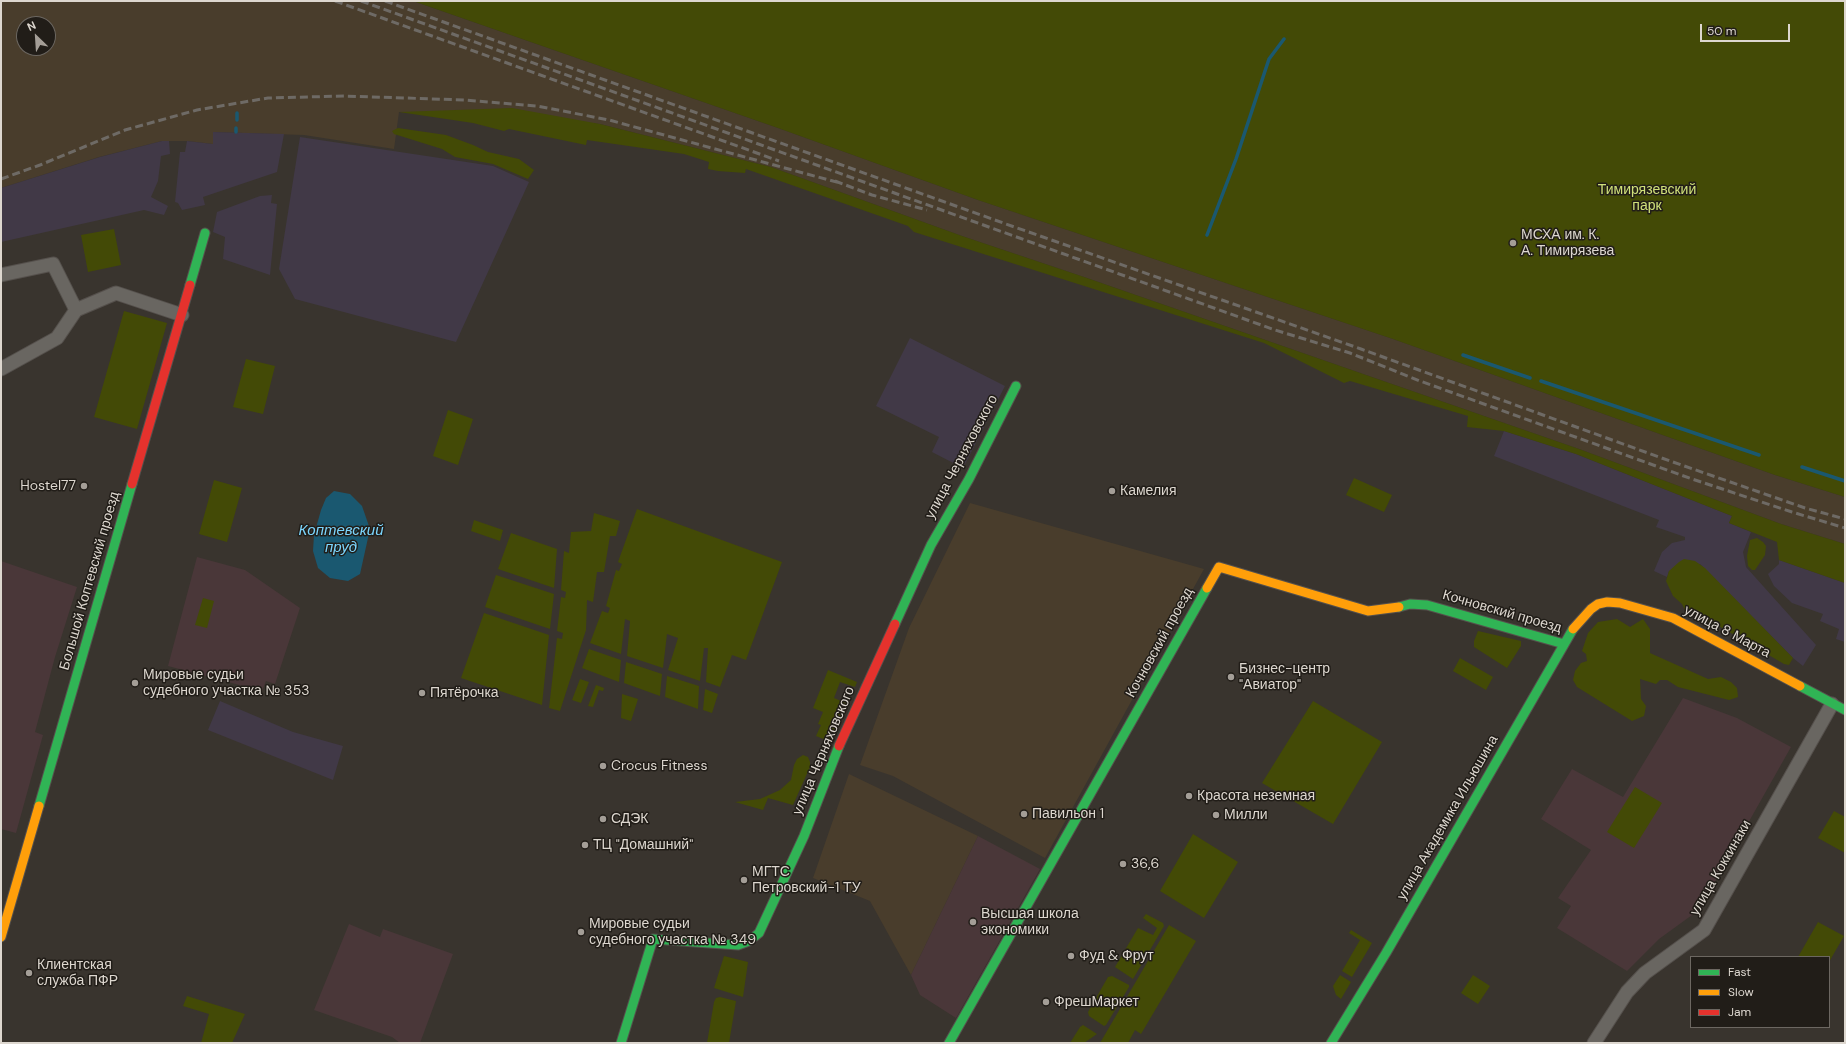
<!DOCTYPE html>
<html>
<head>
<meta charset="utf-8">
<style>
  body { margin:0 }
  #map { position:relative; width:1846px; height:1044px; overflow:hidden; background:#39342e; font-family:"DM Sans",sans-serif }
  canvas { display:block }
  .frame { position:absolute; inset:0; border:2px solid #ddd7cf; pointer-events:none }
  .legend { position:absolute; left:1690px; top:956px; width:140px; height:72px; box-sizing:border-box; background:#211d18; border:1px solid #6c6761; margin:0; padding:5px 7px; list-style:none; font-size:12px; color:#ddd7cf }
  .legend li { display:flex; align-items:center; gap:8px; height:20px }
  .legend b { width:20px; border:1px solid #6c6761 }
  .north { position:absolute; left:16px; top:16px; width:40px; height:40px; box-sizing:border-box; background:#211d18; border:1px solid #6c6761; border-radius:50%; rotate:335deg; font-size:11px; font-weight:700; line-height:16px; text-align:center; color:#ddd7cf }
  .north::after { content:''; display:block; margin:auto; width:14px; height:18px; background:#a49e97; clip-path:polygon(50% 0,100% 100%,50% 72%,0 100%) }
  .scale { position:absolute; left:1700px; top:24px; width:90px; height:18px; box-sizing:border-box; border:2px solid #ddd7cf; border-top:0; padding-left:5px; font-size:12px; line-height:14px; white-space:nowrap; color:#ddd7cf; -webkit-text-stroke:3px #211d18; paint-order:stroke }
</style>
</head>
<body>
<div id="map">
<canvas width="1846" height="1044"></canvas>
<div class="frame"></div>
<ul class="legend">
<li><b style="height:5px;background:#30b455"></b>Fast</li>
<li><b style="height:5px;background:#ff9f0a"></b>Slow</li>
<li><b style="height:5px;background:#e5322d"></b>Jam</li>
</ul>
<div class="north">N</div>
<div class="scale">50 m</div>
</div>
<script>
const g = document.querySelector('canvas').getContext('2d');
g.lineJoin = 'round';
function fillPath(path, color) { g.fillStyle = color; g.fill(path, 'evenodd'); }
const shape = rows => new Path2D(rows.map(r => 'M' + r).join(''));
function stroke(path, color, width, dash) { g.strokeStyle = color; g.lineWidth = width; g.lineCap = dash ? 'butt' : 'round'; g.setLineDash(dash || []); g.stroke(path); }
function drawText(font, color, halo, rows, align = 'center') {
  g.font = font + ' "DM Sans",sans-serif'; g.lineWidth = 3; g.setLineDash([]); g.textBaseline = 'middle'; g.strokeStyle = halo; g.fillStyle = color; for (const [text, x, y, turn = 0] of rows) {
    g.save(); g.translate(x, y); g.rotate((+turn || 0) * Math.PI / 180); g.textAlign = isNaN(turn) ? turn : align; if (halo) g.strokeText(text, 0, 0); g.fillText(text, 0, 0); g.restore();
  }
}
const built = shape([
  [1,1,413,1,778,128,978,200,1393,339,1775,475,1845,497,1845,544,1781,524,1579,449,1084,277,962,236,771,167,600,124,399,112,394,149,304,135,213,132,213,144,187,141,162,141,99,157,1,188],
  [24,24,48,24,48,48,24,48],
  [970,503,1204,569,1045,858,893,776,860,765,909,628],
  [849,774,978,836,911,975,870,901,813,878]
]);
const industrial = shape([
  [213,132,284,134,277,172,203,197,205,205,182,210,178,203,175,202,180,152,185,152,187,141,213,144],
  [300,137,493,166,529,182,456,342,295,299,279,269],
  [162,141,169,141,170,154,161,156,158,181,151,197,168,206,164,215,144,210,1,242,1,188,100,157],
  [272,195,271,203,277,204,270,275,223,259,225,237,213,232,217,212,260,196],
  [910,338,1005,386,963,468,932,452,939,437,876,406],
  [1504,431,1576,454,1732,516,1729,523,1751,532,1743,552,1746,567,1816,645,1803,666,1793,658,1700,564,1669,571,1667,577,1654,571,1662,552,1672,543,1685,540,1685,537,1656,527,1659,520,1494,456],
  [1779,560,1845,583,1845,642,1836,639,1839,629,1820,621,1823,614,1792,603,1774,586,1768,574,1779,564],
  [220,701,293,732,343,746,333,780,208,730]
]);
const education = shape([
  [197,557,245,570,300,608,275,684,266,681,262,691,168,666],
  [1,561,77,587,55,657,35,732,43,735,16,833,1,829],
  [1683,698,1737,718,1791,747,1699,910,1659,939,1627,971,1557,928,1571,906,1558,898,1591,850,1541,819,1572,769,1623,797],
  [978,836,1040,869,956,1018,920,995,911,975],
  [349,924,380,937,383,929,453,954,420,1043,400,1043,392,1037,314,1010]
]);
const green = shape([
  [413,1,1845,1,1845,497,1775,475,1393,339,978,200,778,128],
  [512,108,600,124,771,167,962,236,1084,277,1579,449,1781,524,1845,544,1845,583,1779,560,1777,542,1729,523,1732,516,1576,454,1504,431,1467,427,1468,416,1350,381,1344,383,1264,343,914,232,908,226,746,169,745,173,718,171,708,169,709,162,684,154,587,140,586,145,509,129,504,131,473,123,399,112],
  [398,128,446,135,473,145,488,152,519,159,534,170,528,179,493,164,455,157,442,149,394,134,392,131],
  [114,229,121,265,88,272,81,235],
  [124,311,167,323,137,429,94,417],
  [246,359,275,366,263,414,233,407],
  [448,410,473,419,458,465,433,456],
  [1354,478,1392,495,1384,512,1346,495],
  [214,480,242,488,227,542,199,534],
  [637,509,782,562,746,660,732,655,720,687,706,682,708,648,704,648,700,681,668,670,678,638,667,634,663,668,627,656,630,621,625,619,621,654,590,643,602,611,608,613,610,608,606,606,616,570,619,571,622,564,618,562],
  [594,513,620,521,616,536,610,536,604,572,597,572,593,602,587,600,586,630,560,711,549,708,557,638,562,639,563,633,557,631,561,597,565,598,566,592,561,590,564,551,569,553,571,532,591,531],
  [474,520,503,530,500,541,471,531],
  [511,533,557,549,554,588,498,569],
  [1757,538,1763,542,1766,546,1765,555,1755,570,1752,570,1748,566,1747,556,1750,540],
  [1684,559,1695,561,1705,568,1793,658,1789,665,1784,664,1719,626,1714,628,1706,621,1703,616,1695,611,1685,610,1682,604,1673,596,1666,581,1669,571,1679,562],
  [496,575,554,594,550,629,485,607],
  [203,598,214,601,207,628,195,625],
  [484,613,549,635,542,705,461,678],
  [1617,619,1630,627,1643,619,1650,629,1650,653,1708,679,1721,677,1731,682,1737,688,1738,697,1729,700,1678,687,1667,680,1660,680,1656,684,1640,679,1641,699,1646,706,1644,716,1632,721,1577,687,1573,680,1575,671,1581,663,1587,661,1586,654,1582,651,1588,633,1598,622],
  [1478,631,1521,641,1521,646,1507,668,1474,647,1474,641],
  [589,649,621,660,619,682,582,668],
  [1460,658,1493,677,1486,690,1453,671],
  [626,662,662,674,660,696,624,683],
  [828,670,857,682,855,687,840,682,834,698,846,703,831,742,816,736,821,725,818,724,823,712,813,708],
  [667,676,699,686,698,709,665,697],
  [580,679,589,682,581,703,572,700],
  [596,685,604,688,603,691,599,690,593,707,588,706],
  [705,689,718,694,712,713,703,710],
  [622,694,638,699,631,721,621,718],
  [1313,701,1382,742,1333,824,1262,783],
  [803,755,808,757,810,762,810,767,793,805,768,798,763,810,735,802,760,799,780,790,791,780,794,765,797,759],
  [1635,787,1662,803,1634,848,1607,832],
  [1834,811,1845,817,1845,853,1818,838],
  [1193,834,1238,862,1204,918,1160,891],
  [1146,914,1163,923,1164,926,1133,979,1115,967,1138,928,1153,935,1157,928,1143,918],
  [1818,922,1844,936,1829,962,1829,957,1798,957],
  [1169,925,1196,941,1141,1034,1135,1030,1128,1043,1100,1043],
  [1351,930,1372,943,1352,977,1342,971,1360,940,1349,933],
  [724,956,748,962,743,997,714,988],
  [1340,975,1351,982,1341,999,1336,995,1333,986],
  [1473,975,1490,986,1478,1004,1461,993],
  [1112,976,1129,985,1129,987,1106,1025,1104,1026,1089,1016,1088,1012,1108,977],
  [187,996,245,1014,232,1043,201,1043,209,1014,183,1006],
  [720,997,736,1001,729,1043,707,1043,714,1002,716,998],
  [1083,1025,1097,1034,1084,1043,1070,1043,1080,1027]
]);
const water = shape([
  [334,491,350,494,362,506,370,529,360,574,348,581,330,578,318,568,313,551,314,535,321,510,326,498]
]);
const stream = shape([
  [237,120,237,113],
  [236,132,236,128],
  [1207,235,1236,159,1269,59,1284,39],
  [1463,355,1530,378],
  [1541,381,1759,455],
  [1802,467,1845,481]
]);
const street = shape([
  [1,275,53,264,76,310],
  [76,310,116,293,182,315],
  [1,369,57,338,76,310],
  [1594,1043,1627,992,1645,973,1704,930,1832,704]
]);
const fast = shape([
  [190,285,205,233],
  [1399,607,1410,604,1427,605,1564,644],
  [895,624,931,545,969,479,1016,386],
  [1800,686,1845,710],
  [39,806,132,484],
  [621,1043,653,939,738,945,749,941,759,933,804,836,839,746],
  [949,1043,1207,588],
  [1331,1043,1386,953,1573,629]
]);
const slow = shape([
  [1207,588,1219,567,1368,611,1399,607],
  [1573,629,1591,609,1598,604,1607,602,1620,603,1673,618,1800,686],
  [1,937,39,806]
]);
const jam = shape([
  [132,484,190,285],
  [839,746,895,624]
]);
const rail = shape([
  [335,1,779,161],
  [361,1,1275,330,1350,353,1420,381,1692,479,1792,512,1845,528],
  [385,1,1006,224,1361,349,1670,461,1805,508,1845,519],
  [1,179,40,165,125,130,197,110,268,98,344,96,465,100,537,106,609,120,840,183],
  [835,181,872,195,927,210]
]);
const markers = [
  [1513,243,4,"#a49e97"],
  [84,486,4,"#a49e97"],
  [1112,491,4,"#a49e97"],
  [1231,677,4,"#a49e97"],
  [135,683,4,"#a49e97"],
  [422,693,4,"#a49e97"],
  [603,766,4,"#a49e97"],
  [1189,796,4,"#a49e97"],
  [1024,814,4,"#a49e97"],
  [1216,815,4,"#a49e97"],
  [603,819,4,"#a49e97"],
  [585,845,4,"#a49e97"],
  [1123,864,4,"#a49e97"],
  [744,880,4,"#a49e97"],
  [973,922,4,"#a49e97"],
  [581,932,4,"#a49e97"],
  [1071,956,4,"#a49e97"],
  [29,973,4,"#a49e97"],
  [1046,1002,4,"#a49e97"]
];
const parkNames = [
  ["Тимирязевский",1647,190],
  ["парк",1647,206]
];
const poiNames = [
  ["МСХА им. К.",1521,235],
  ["А. Тимирязева",1521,251],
  ["Hostel77",76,486,"right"],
  ["Камелия",1120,491],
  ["Бизнес-центр",1239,669],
  ["\"Авиатор\"",1239,685],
  ["Мировые судьи",143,675],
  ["судебного участка № 353",143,691],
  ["Пятёрочка",430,693],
  ["Crocus Fitness",611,766],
  ["Красота неземная",1197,796],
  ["Павильон 1",1032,814],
  ["Милли",1224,815],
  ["СДЭК",611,819],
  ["ТЦ \"Домашний\"",593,845],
  ["36,6",1131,864],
  ["МГТС",752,872],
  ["Петровский-1 ТУ",752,888],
  ["Высшая школа",981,914],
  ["экономики",981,930],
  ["Мировые судьи",589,924],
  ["судебного участка № 349",589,940],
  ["Фуд & Фрут",1079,956],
  ["Клиентская",37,965],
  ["служба ПФР",37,981],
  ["ФрешМаркет",1054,1002]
];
const streetNames = [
  ["улица Черняховского",962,457,-62],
  ["Большой Коптевский проезд",90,581,-74],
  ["Кочновский проезд",1502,612,16],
  ["улица 8 Марта",1727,632,28],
  ["Кочновский проезд",1160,643,-61],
  ["улица Черняховского",824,751,-67],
  ["улица Академика Ильюшина",1448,818,-60],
  ["улица Коккинаки",1721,868,-60]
];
const waterNames = [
  ["Коптевский",341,531],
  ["пруд",341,548]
];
fillPath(built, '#493d2c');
fillPath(industrial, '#413947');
fillPath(education, '#4a3739');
fillPath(green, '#434a06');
fillPath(water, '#1a5870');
stroke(stream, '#1a5870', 3.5);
stroke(street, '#55504c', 15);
stroke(fast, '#55504c', 11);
stroke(slow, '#55504c', 11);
stroke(jam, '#55504c', 11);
stroke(street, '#696661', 13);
stroke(fast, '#30b455', 9);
stroke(slow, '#ff9f0a', 9);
stroke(jam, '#e5322d', 9);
stroke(rail, '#6e6a65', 3, [8, 4]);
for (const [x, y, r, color] of markers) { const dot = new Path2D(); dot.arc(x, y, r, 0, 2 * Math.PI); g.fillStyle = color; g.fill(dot); stroke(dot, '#211d18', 1.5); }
drawText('14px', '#d0e07a', '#211d18', parkNames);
drawText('14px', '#ddd7cf', '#211d18', poiNames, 'left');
drawText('14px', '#ddd7cf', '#211d18', streetNames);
drawText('italic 15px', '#7cd6fe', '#211d18', waterNames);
</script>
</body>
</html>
